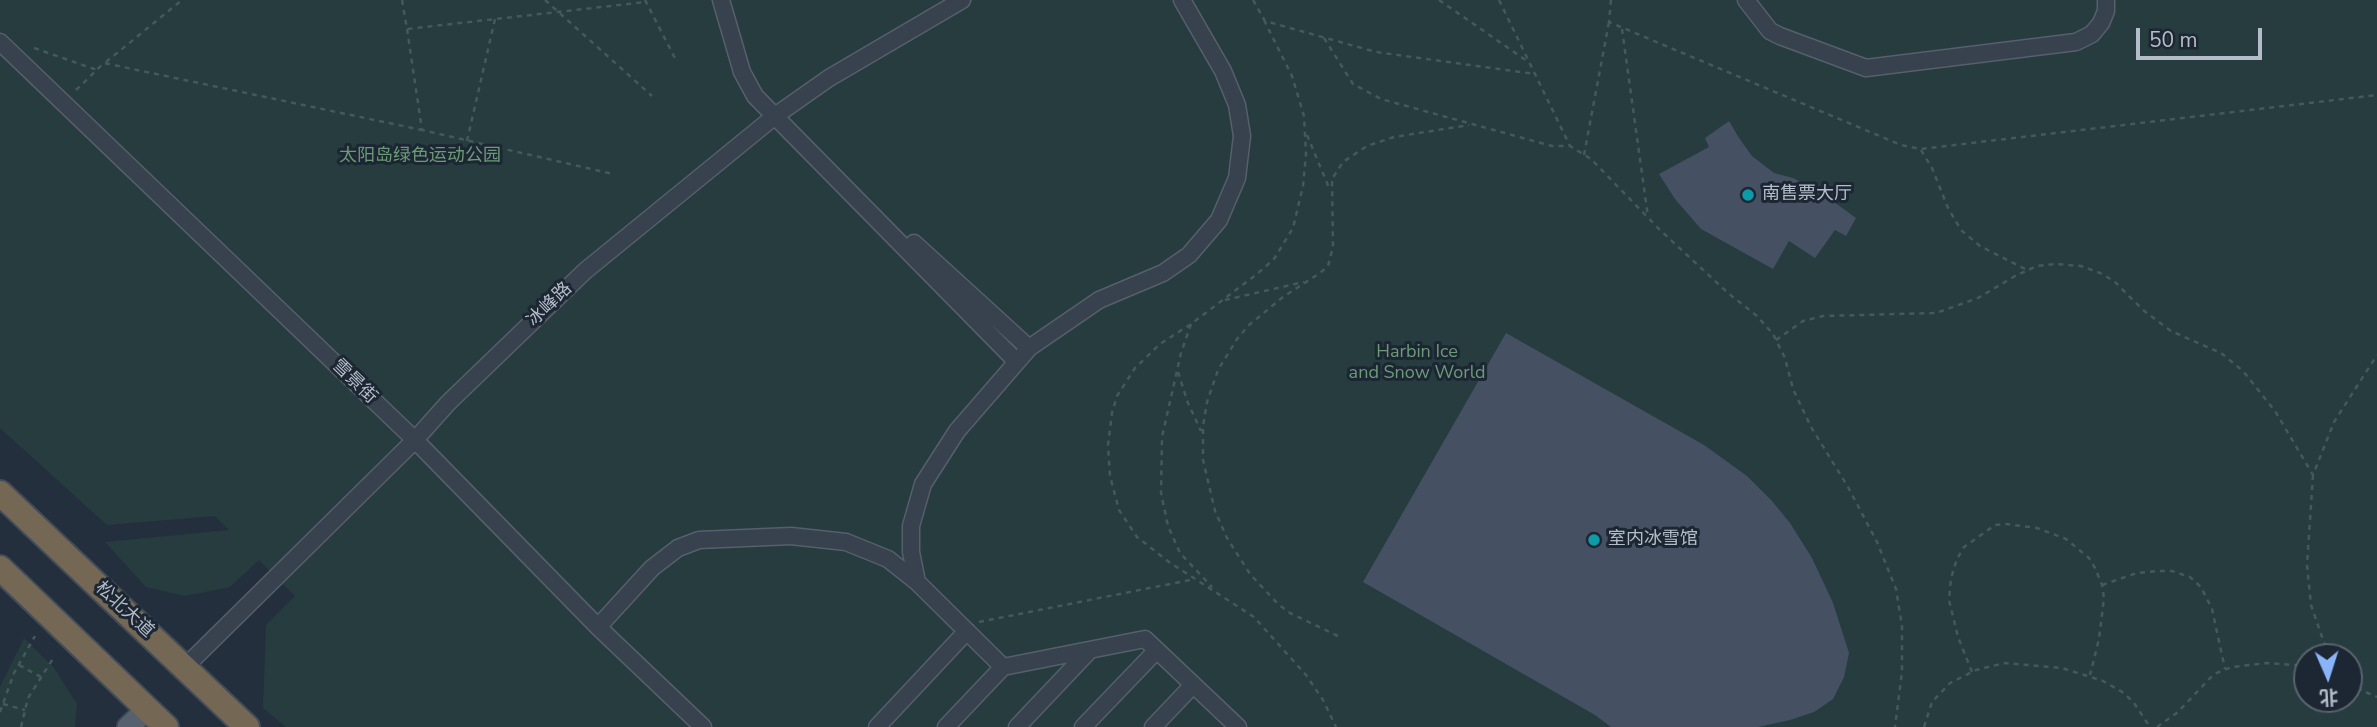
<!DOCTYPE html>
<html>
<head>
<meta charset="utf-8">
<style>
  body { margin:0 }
  #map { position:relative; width:2377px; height:727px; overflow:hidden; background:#242f3e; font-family:"Nunito Sans","Noto Sans SC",sans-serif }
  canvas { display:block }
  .north { position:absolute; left:2293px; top:643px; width:70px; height:70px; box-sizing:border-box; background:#1d2633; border:2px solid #59626f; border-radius:50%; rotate:177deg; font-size:19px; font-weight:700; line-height:28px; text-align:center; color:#b4bcc9 }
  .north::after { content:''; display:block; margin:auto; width:24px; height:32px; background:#8ab4f8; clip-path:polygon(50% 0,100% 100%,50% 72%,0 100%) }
  .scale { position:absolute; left:2136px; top:28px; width:126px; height:32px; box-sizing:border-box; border:4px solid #b4bcc9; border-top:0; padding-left:9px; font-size:21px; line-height:24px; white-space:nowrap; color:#b4bcc9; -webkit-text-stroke:5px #1d2633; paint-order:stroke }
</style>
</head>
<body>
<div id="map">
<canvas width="2377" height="727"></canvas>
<div class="north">北</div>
<div class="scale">50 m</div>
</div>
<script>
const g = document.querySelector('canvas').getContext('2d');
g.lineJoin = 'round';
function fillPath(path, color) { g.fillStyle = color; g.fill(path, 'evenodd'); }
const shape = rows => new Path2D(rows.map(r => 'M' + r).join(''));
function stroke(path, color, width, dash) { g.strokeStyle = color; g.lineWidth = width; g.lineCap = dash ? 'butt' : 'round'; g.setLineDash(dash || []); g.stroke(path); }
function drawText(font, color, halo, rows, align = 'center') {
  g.font = font + ' "Nunito Sans","Noto Sans SC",sans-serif'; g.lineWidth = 6; g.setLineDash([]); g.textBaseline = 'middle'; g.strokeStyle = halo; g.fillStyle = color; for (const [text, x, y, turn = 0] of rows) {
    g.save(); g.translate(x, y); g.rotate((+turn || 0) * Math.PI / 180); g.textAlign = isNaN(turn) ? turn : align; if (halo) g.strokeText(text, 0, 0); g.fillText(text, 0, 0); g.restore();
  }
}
const green = shape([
  [0,0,2377,0,2377,727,286,727,263,708,266,625,295,596,259,560,230,587,185,596,146,587,105,542,229,530,215,516,107,525,0,428],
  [2307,657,2349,657,2349,699,2307,699],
  [24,638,54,668,77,704,75,727,0,727,0,687]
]);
const building = shape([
  [1729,121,1739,138,1752,156,1774,173,1793,178,1819,191,1856,218,1846,236,1835,230,1815,258,1789,241,1773,269,1701,229,1675,199,1659,174,1709,147,1705,138],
  [1506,333,1704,445,1747,476,1772,501,1790,523,1812,558,1833,603,1849,653,1844,677,1833,699,1814,712,1790,720,1758,727,1611,727,1595,715,1363,582]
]);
const path = shape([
  [402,0,407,29,646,2],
  [545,0,652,96],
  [645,0,677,62],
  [1253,0,1265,21,1376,52,1535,74],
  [1439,0,1527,61],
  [1499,0,1570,146],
  [1611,0,1609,22,1901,145,1921,149,2377,95],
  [1264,20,1292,76,1304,116,1306,154,1303,186,1293,228,1274,259,1257,274,1191,324,1160,344,1135,368,1117,396,1112,413,1108,445,1110,476,1119,510,1137,537,1169,562,1254,617,1306,675,1323,700,1336,727],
  [407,29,422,130,613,174],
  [1622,29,1648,217],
  [1324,38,1353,84,1381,99,1552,146,1570,146,1591,159,1660,230,1728,293,1757,316,1773,334,1785,358,1793,389,1811,427,1848,487,1877,542,1896,589,1902,626,1902,672,1895,727],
  [34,48,97,70],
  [106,62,182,0],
  [76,90,104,63,422,130],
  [1307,135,1330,190],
  [467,141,495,19],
  [1921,150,1932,168,1948,208,1961,230,1980,246,2027,270],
  [1584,155,1609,22],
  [1225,300,1304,282],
  [1191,324,1181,353,1162,437,1161,493,1168,526,1180,553,1212,587],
  [1776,340,1803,321,1823,316,1936,313,1978,298,2015,276,2037,266,2056,264,2081,266,2100,273,2114,281,2143,310,2171,331,2221,353,2243,371,2275,411,2313,475,2334,422,2377,355],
  [1178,372,1188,403,1201,431],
  [2313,475,2307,565,2311,605,2329,657],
  [2102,585,2137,573,2157,571,2172,571,2190,577,2201,587,2212,609,2225,669],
  [979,622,1195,579],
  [1338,636,1290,613,1278,604,1250,574,1227,538,1215,511,1203,460,1203,426,1207,402,1218,370,1237,339,1249,325,1283,297,1320,273,1328,266,1333,247,1332,179,1343,162,1367,146,1394,137,1469,125],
  [19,665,41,677],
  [1972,672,1958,637,1949,600,1951,578,1957,559,1964,547,1995,525,2006,524,2037,528,2066,539,2089,558,2095,568,2102,585,2104,598,2099,639,2090,675],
  [2349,682,2356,688,2377,697],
  [3,704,25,710],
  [0,712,14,673,35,636],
  [21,727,28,698,54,657],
  [1924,727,1932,702,1950,683,1976,670,2005,663,2062,668,2103,681,2124,693,2134,703,2150,727],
  [2157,727,2178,712,2214,674,2232,667,2267,663,2307,666]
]);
const minor = shape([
  [721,0,742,72,755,96,1016,361],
  [1746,0,1770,31,1780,36,1866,68,2076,42,2092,34,2101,23,2106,11,2106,0],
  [0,42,415,440,598,627,703,727],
  [914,243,1029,348],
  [598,627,652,568,678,548,699,540,791,536,846,542,888,559,917,582],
  [185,667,415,440,448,403,585,271,775,116,829,78,962,0],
  [1003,667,1145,639,1238,727],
  [877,727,967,631],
  [946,727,1003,667,917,582,911,552,911,526,923,484,957,431,1029,348,1099,300,1163,273,1189,255,1219,220,1237,178,1242,136,1237,105,1223,71,1182,0],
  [1017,727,1090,650],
  [1083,727,1157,650],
  [1153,727,1193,685]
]);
const major = shape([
  [128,727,147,709]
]);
const highway = shape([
  [0,493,247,727],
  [0,568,166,727]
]);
const markers = [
  [1748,195,7,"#0f9aa8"],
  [1594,540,7,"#0f9aa8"]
];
const parkNames = [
  ["太阳岛绿色运动公园",420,157],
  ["Harbin Ice",1417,353],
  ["and Snow World",1417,374]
];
const poiNames = [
  ["南售票大厅",1762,195],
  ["室内冰雪馆",1608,540]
];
const streetNames = [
  ["冰峰路",550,305,-44],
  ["雪景街",354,382,44],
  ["松北大道",124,610,43]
];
fillPath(green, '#263c3f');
fillPath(building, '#455162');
stroke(minor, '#565f6c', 19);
stroke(major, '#414a57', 24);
stroke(highway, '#434c59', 28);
stroke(path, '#44595c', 2.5, [5, 5]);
stroke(minor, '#38414e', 16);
stroke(major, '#56606e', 21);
stroke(highway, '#746855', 24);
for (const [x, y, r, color] of markers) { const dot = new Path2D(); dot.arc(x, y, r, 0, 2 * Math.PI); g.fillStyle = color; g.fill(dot); stroke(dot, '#1d2633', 2.5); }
drawText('18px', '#6b9a76', '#1d2633', parkNames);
drawText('18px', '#b4bcc9', '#1d2633', poiNames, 'left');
drawText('18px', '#b4bcc9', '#1d2633', streetNames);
</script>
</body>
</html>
